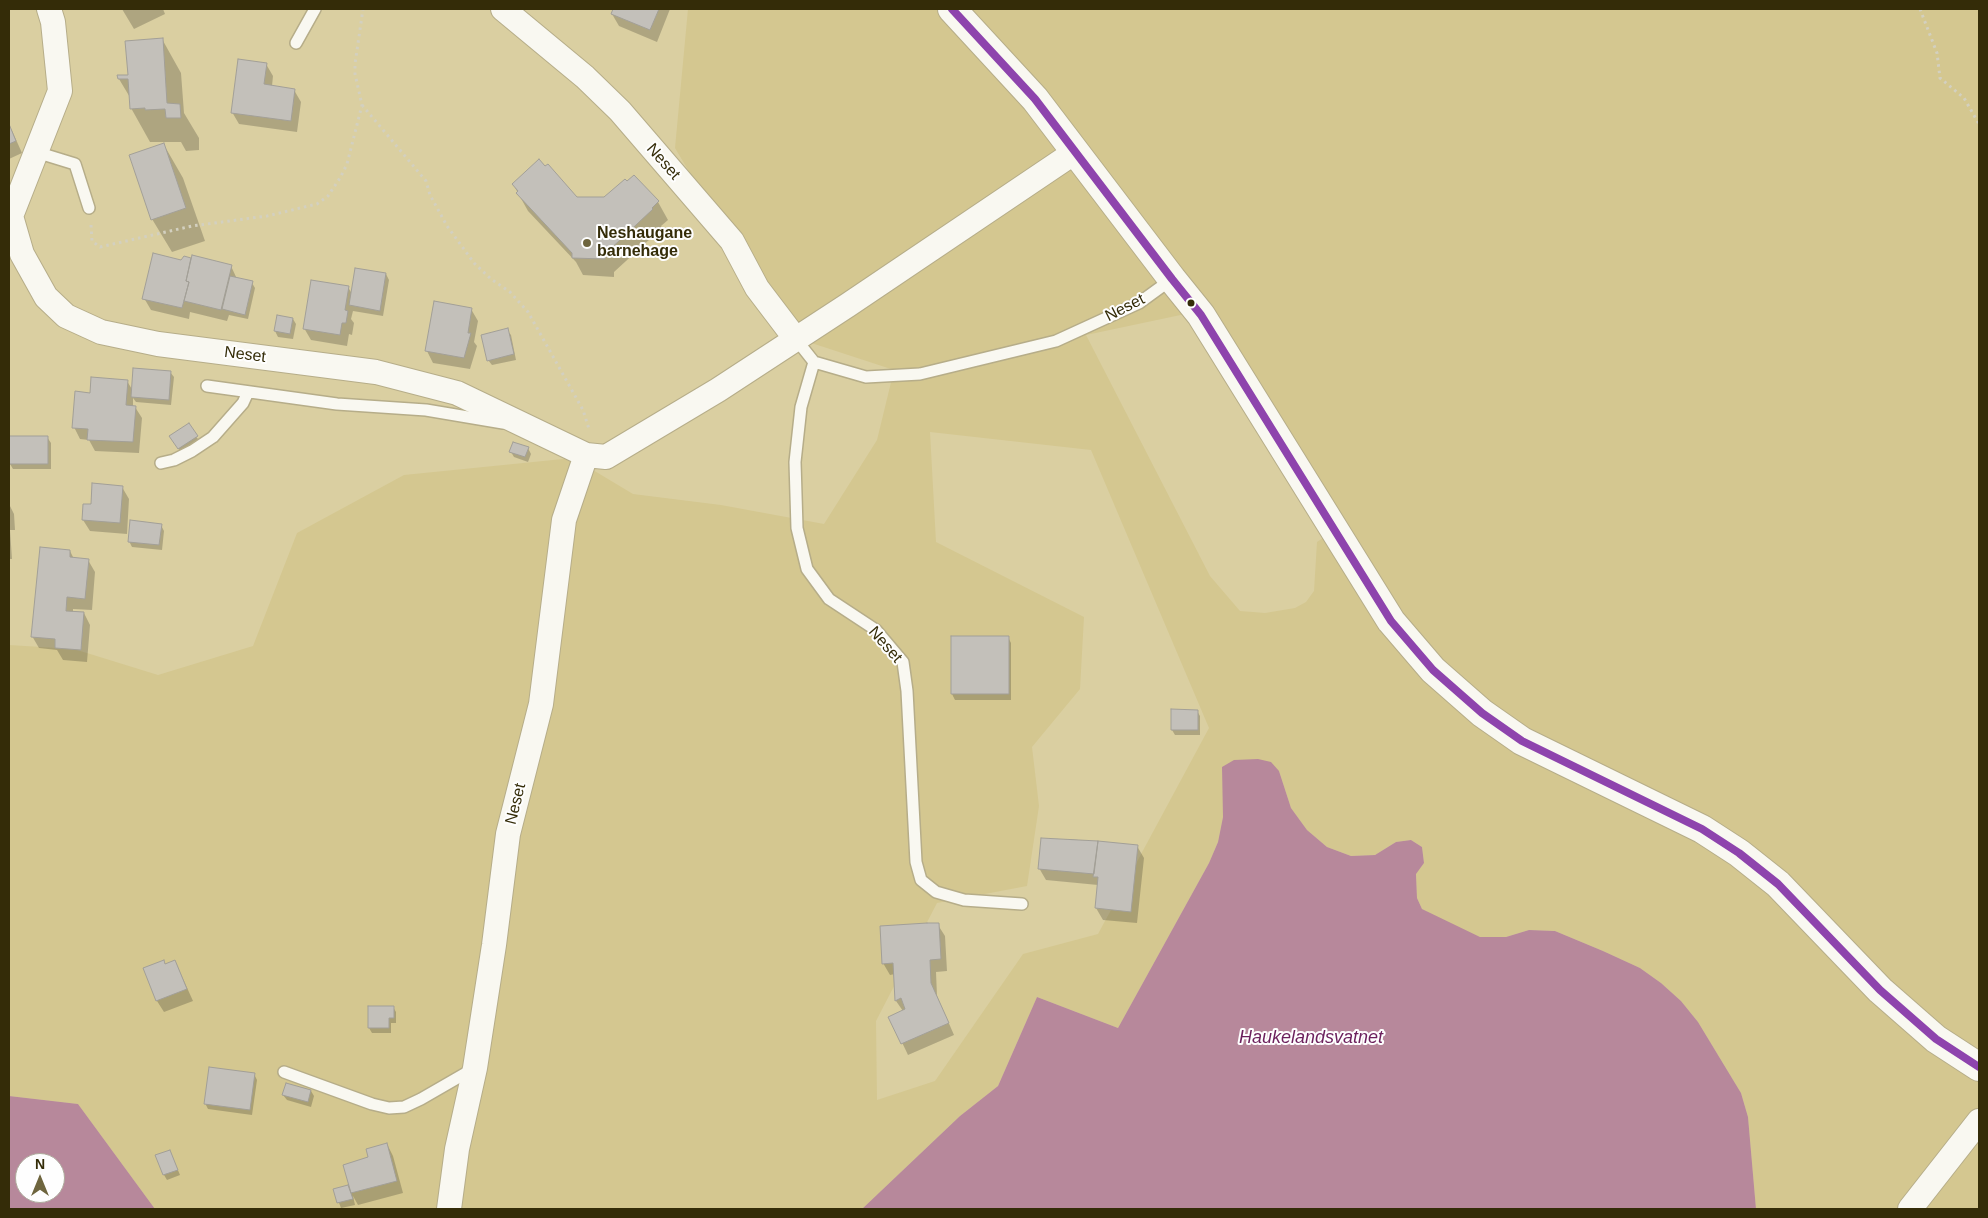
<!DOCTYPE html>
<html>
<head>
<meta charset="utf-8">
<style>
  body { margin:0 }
  #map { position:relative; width:1988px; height:1218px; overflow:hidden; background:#dacfa1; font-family:Arial,sans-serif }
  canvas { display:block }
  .frame { position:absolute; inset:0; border:10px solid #342c08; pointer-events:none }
  .north { position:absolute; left:15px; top:1153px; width:50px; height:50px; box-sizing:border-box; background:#fefefe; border:1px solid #adaa9c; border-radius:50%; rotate:0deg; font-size:14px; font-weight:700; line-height:20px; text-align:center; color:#342c08 }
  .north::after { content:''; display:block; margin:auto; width:18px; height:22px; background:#6e653e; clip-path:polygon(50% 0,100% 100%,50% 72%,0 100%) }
</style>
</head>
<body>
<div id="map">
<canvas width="1988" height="1218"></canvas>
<div class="frame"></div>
<div class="north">N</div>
</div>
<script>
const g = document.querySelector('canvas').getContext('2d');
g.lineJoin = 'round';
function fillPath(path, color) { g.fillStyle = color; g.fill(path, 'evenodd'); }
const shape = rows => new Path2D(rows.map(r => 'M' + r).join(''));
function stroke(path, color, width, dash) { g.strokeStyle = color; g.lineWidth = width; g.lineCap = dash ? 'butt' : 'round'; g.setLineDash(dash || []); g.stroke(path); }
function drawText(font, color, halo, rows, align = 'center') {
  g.font = font + ' Arial,sans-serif'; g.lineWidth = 4; g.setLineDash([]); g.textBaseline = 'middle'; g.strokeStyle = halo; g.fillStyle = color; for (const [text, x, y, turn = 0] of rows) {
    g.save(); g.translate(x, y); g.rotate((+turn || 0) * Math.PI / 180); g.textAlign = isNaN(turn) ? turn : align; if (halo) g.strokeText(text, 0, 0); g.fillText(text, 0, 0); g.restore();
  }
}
const green = shape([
  [688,9,1979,9,1979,1209,1756,1209,1748,1117,1741,1093,1698,1022,1681,1001,1661,983,1640,968,1603,951,1555,931,1529,930,1506,937,1480,937,1468,933,1422,909,1417,898,1416,873,1424,863,1422,847,1411,840,1396,842,1375,855,1351,856,1327,847,1307,830,1291,808,1279,771,1223,767,1223,817,1218,842,1209,863,1118,1028,1037,997,998,1086,960,1116,862,1209,155,1209,78,1104,9,1096,9,645,74,649,158,675,253,646,297,533,404,475,573,458,633,494,721,505,824,524,877,440,894,370,787,335,675,148],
  [1209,309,1326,536,1317,542,1314,591,1306,602,1295,608,1265,613,1240,611,1210,576,1086,335],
  [930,432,1091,450,1209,728,1098,934,1023,954,935,1081,877,1100,876,1021,937,903,1027,886,1039,806,1032,747,1080,689,1084,617,936,542]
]);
const water = shape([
  [1258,759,1271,762,1279,771,1291,808,1307,830,1327,847,1351,856,1375,855,1396,842,1411,840,1422,847,1424,863,1416,874,1417,898,1422,909,1480,937,1506,937,1529,930,1555,931,1603,951,1640,968,1661,983,1681,1001,1698,1022,1741,1093,1748,1117,1756,1209,862,1209,960,1116,998,1086,1037,997,1118,1028,1209,863,1218,842,1223,817,1222,767,1234,760],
  [9,1096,78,1104,155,1209,9,1209],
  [25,1163,55,1163,55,1193,25,1193]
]);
const shadow = shape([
  [122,9,163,9,165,14,134,29],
  [615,9,670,9,657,42,619,26,612,14],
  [162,39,181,73,184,113,199,138,199,150,186,151,181,142,150,142,131,108,131,99,119,79,129,76],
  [266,64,273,76,272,86,294,90,301,102,297,132,239,124,232,112],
  [9,124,22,153,9,159],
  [164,145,183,178,205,241,172,252,152,219],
  [627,182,658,202,668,220,661,226,662,228,614,272,614,277,583,275,576,262,528,211,513,184,577,198,605,199],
  [185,258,231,266,237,279,252,283,255,288,248,319,229,315,227,321,190,312,189,319,151,310,144,298],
  [386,274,389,280,383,316,353,311,351,319,354,323,352,335,349,334,347,346,311,340,304,328,348,287,352,294],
  [471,309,478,321,474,342,477,346,470,369,433,363,427,351],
  [293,319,296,324,293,339,278,337,275,331],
  [507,330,511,335,516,360,492,365,488,360],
  [170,372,174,377,171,405,136,402,133,398,133,407,135,407,142,418,139,453,95,451,89,440,80,439,74,427,92,394,127,381,133,391],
  [188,425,200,442,182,454,174,442],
  [47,437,51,443,51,469,13,469,10,464],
  [528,448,531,454,528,462,514,457,511,452],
  [122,487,129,499,127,534,90,531,83,520,92,505],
  [9,504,14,514,15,530,10,530,12,559,9,559],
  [161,525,164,531,162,550,132,547,129,541],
  [70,551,74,559,88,560,95,572,92,610,73,609,73,612,84,613,90,625,87,662,63,660,57,650,39,648,32,636],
  [952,637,1008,637,1011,643,1011,700,955,700,952,694],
  [1197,711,1200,716,1200,735,1175,735,1172,730],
  [1069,839,1137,846,1144,858,1137,923,1103,920,1096,908,1098,885,1046,880,1039,868,1068,842],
  [938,925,945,936,947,971,936,972,937,996,954,1035,908,1055,890,1017,903,1011,896,1001,895,974,890,975,883,963],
  [163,961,166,965,175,961,193,1001,164,1012,157,1001],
  [393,1007,396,1012,396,1023,391,1023,391,1033,372,1033,369,1028],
  [254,1074,257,1080,252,1115,208,1109,205,1103],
  [311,1091,314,1096,311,1107,287,1100,283,1095],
  [387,1144,393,1156,403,1193,358,1205,353,1196,355,1205,341,1208,334,1190,347,1187,351,1192,370,1158],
  [170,1151,180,1175,167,1180,164,1175]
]);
const building = shape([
  [613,9,659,9,650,30,611,14,613,9],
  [163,38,167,103,180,104,181,118,166,118,165,109,145,110,145,108,130,109,128,79,118,79,117,75,128,75,125,41,163,38],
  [238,59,267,63,264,84,295,89,291,121,231,113,238,59],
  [9,124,16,141,9,144,9,124],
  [164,143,186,208,151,220,129,155,164,143],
  [539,159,545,166,548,164,577,197,604,197,625,179,627,181,634,175,659,201,652,208,653,209,605,254,605,259,572,258,572,253,516,193,518,191,512,184,539,159],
  [153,253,181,260,184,256,191,258,186,281,189,282,182,308,142,299,153,253],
  [192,255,232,265,221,310,184,301,189,282,186,281,192,255],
  [355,268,386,273,380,311,349,305,355,268],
  [230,276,253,281,245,315,222,309,230,276],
  [311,280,349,286,345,310,348,311,346,323,342,323,340,335,303,329,311,280],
  [434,301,472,308,468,333,471,333,464,358,425,351,434,301],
  [277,315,293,318,290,334,274,331,277,315],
  [508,328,514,354,487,361,481,335,508,328],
  [133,368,171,371,169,400,131,397,133,368],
  [91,377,128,380,126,405,136,406,133,442,87,440,88,429,72,428,75,391,90,393,91,377],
  [189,423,198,436,178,449,169,436,189,423],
  [9,436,48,436,48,464,9,464,9,436],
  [513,442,529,447,525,457,509,452,513,442],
  [92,483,123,486,120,523,82,520,83,504,91,504,92,483],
  [130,520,162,524,159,545,128,542,130,520],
  [40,547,70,550,70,557,89,559,85,599,67,597,66,611,84,612,81,650,55,648,55,639,31,637,40,547],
  [951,636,1009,636,1009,694,951,694,951,636],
  [1171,709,1198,710,1198,730,1171,730,1171,709],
  [1041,838,1098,841,1094,874,1038,869,1041,838],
  [1098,841,1138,845,1131,912,1095,908,1098,877,1093,877,1098,841],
  [927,923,939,923,941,959,930,960,931,983,949,1023,901,1044,888,1017,905,1009,901,998,895,1001,893,963,882,964,880,926,927,923],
  [164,960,165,964,175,960,187,989,156,1001,143,968,164,960],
  [368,1006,394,1006,394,1018,389,1018,389,1028,368,1028,368,1006],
  [209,1067,255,1073,250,1110,204,1104,209,1067],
  [286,1083,311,1090,308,1102,282,1095,286,1083],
  [387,1143,397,1181,351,1193,343,1165,368,1157,366,1149,387,1143],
  [170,1150,178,1170,163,1175,155,1155,170,1150],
  [348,1185,353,1199,337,1203,333,1189,348,1185]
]);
const path = shape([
  [1920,9,1937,53,1940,78,1964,98,1979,124],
  [362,105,426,181,430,195,447,226,474,263,491,279,510,292,528,312,583,410,589,429],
  [91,225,92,241,100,247,192,226,267,216,317,204,328,196,340,178,347,164,362,105,355,74,355,64,363,9]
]);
const service = shape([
  [296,43,315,9],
  [36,152,75,164,89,208],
  [795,338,814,362,866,377,920,374,1056,341,1139,303,1172,279],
  [814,362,801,407,795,462,797,528,807,569,829,599,876,630,903,662,907,691,916,862,921,880,936,892,964,900,1022,904],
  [207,386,337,404,426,410,503,423],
  [161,463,174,460,192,451,213,437,243,403,248,392],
  [284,1072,372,1104,389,1108,404,1107,421,1099,473,1069]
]);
const minor = shape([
  [49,9,53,22,60,91,11,216,22,254,46,297,66,316,101,332,158,344,376,372,457,393,586,455,606,457,718,390,848,305,1075,152],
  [503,9,585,77,620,111,732,241,757,288,795,338],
  [449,1209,457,1149,475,1068,494,945,508,834,541,704,564,520,586,455],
  [1910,1209,1979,1121]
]);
const secondary = shape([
  [952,9,1035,99,1172,279,1201,315,1391,621,1433,670,1482,713,1522,741,1702,829,1739,853,1778,884,1880,990,1936,1039,1979,1067]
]);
const bus1 = shape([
  [952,9,1035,99,1172,279,1201,315,1391,621,1433,670,1482,713,1522,741,1702,829,1739,853,1778,884,1880,990,1936,1039,1979,1067]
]);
const markers = [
  [587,243,5,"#6e653e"],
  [1191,303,4.5,"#342c08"]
];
const streetNames = [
  ["Neset",663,162,49],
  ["Neset",1125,308,-27],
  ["Neset",245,355,7],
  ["Neset",885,645,49],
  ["Neset",516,804,-76]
];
const poiNames = [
  ["Neshaugane",597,234],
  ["barnehage",597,252]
];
const waterNames = [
  ["Haukelandsvatnet",1311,1038]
];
fillPath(green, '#d4c790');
fillPath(water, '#b7889b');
fillPath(shadow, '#0003');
fillPath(building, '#c3c0ba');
stroke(building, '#a29f97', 1);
stroke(service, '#b6ad89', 14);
stroke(minor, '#b6ad89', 26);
stroke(secondary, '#b6ad89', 30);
stroke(path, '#d3d0c0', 3, [2.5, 4]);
stroke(service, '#f9f8f1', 11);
stroke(minor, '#f9f8f1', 24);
stroke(secondary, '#f9f8f1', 28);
stroke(bus1, '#8e44ad', 8);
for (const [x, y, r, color] of markers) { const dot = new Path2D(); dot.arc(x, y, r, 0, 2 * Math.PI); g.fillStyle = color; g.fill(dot); stroke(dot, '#fefefe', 2); }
drawText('16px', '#342c08', '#fefefe', streetNames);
drawText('bold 16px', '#342c08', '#fefefe', poiNames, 'left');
drawText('italic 18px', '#6b1f5c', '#fefefe', waterNames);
</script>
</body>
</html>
